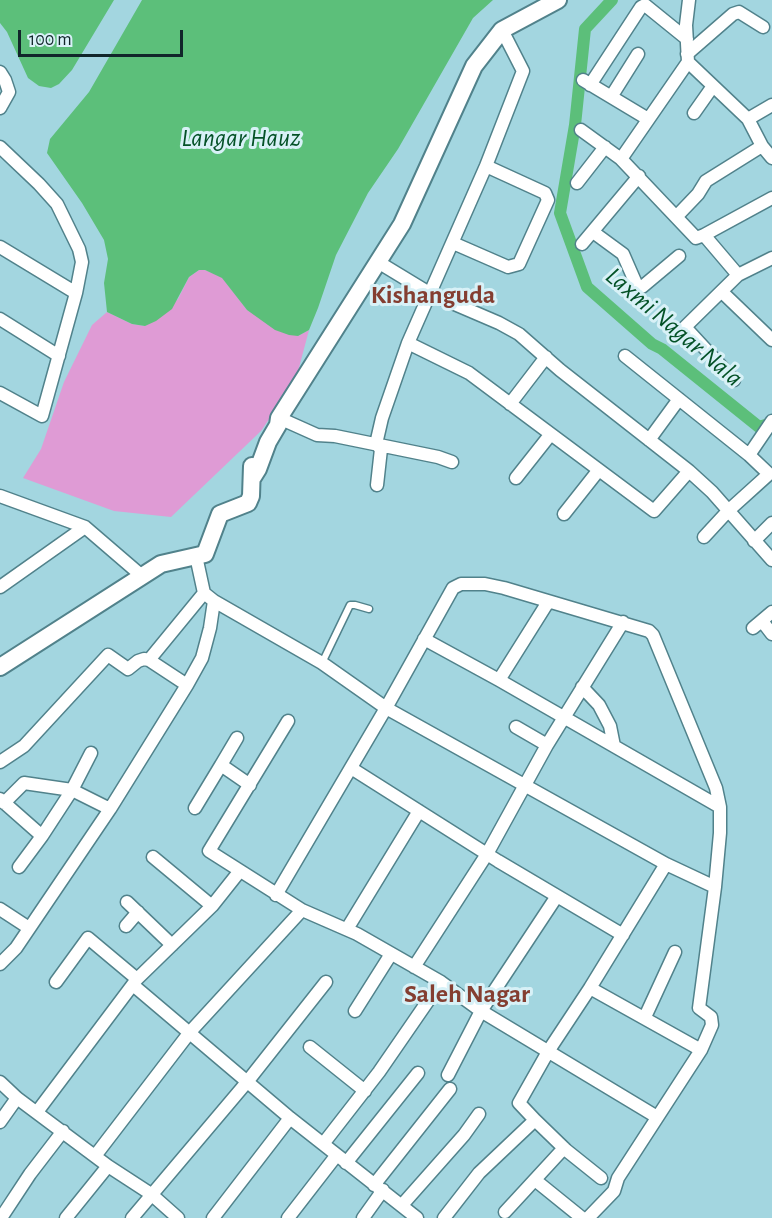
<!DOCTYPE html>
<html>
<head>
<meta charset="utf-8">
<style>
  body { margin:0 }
  #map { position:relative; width:772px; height:1218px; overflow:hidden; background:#a3d6e0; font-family:"Alegreya Sans",sans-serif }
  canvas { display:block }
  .scale { position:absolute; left:18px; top:30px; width:165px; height:27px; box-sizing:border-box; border:3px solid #11262a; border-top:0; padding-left:8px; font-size:18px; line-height:21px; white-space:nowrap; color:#11262a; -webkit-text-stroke:4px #d8f1f7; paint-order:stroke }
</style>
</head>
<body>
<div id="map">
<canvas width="772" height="1218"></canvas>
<div class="scale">100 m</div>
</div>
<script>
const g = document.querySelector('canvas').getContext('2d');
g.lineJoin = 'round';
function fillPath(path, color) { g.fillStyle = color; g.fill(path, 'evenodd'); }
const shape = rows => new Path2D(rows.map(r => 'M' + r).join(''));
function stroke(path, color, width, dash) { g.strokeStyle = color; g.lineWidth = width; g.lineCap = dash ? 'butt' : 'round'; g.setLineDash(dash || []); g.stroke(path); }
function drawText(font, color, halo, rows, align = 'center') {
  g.font = font + ' "Alegreya Sans",sans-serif'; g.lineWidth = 6; g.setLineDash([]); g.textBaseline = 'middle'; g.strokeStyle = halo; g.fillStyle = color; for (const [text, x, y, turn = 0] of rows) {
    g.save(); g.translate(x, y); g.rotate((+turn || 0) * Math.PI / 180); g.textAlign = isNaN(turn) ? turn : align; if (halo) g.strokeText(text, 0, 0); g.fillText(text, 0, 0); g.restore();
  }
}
const green = shape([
  [199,270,205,270,222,277,247,310,298,336,309,330,296,379,261,431,171,517,114,511,23,478,41,449,64,382,92,325,107,312,132,324,145,326,178,299,189,277]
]);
const water = shape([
  [0,0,114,0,72,70,59,84,51,88,39,86,28,78,7,32,0,23],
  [142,0,493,0,473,18,398,149,368,193,336,255,318,308,309,330,298,336,289,335,275,330,247,310,222,278,205,270,199,270,189,277,172,309,156,321,145,326,132,324,107,312,104,283,108,259,104,240,82,203,47,153,50,139,89,92]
]);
const canal = shape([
  [612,0,585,29,575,125,560,213,587,287,652,344,662,349,759,427,772,423]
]);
const lane = shape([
  [322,663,350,605,355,605,369,609]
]);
const street = shape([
  [689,0,686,25,688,62,748,119,762,146,772,158],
  [687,54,733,14,739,12,763,27],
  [0,72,5,80,9,92,0,108],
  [583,80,648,119],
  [590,85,641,7,645,5,687,39],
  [611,97,638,54],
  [694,113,713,86],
  [748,119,772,105],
  [581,130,621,159,696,238,704,235,738,275],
  [0,147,39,184,57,204,79,249,82,262,76,293,42,416,0,393],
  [621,159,688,62],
  [577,183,605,147],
  [676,217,698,194,706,181,762,146],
  [593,232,623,254,637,286,642,287,679,256],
  [704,235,772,198],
  [453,243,508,267,519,264,548,200,545,193,486,166],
  [582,244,639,176],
  [0,247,76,293],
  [378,262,429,293,499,323,519,334,560,370,689,471,712,492,772,560],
  [722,292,772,340],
  [0,319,59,356],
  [408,343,469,373,654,511,689,471],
  [625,356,749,455,769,474,728,511,704,537],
  [734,380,685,327,738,275,772,258],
  [510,404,546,357],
  [279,418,317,435,335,436,438,457,452,462],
  [649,440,679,399],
  [749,455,772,421],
  [516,478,550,435],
  [377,485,381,449,376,444,382,418,408,343,486,166,523,71,502,30],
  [0,496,85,527,142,576],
  [564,514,598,471],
  [754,541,772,523],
  [196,556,204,593,214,601,322,663,386,708,666,864],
  [0,587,85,527],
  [762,621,772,634],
  [753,628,772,612],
  [424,639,499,680,720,807,720,833,715,887,699,1008,711,1017,712,1025,701,1050,618,1178,614,1191,588,1218],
  [499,680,548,602],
  [187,685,149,660,204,593],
  [582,687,599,705,610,726,614,746],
  [288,721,209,851,302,910,357,934,441,982,481,1011,657,1117],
  [516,727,547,745],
  [91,753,72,790,110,809],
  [0,762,24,746,108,655,128,669,138,661,144,659,149,660],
  [221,765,237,738],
  [351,768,498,861,623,935],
  [0,799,42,836,19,867],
  [4,803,24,783,72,790,42,836],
  [195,808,221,765,250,785],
  [153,857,212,906],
  [276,895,386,708,453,588,461,584,485,584,504,588,649,631,653,635,716,788,720,807],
  [127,902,172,945],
  [0,909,29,928],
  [126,926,138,912],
  [347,929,419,811],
  [0,964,16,948,110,809,187,685,202,658,210,628,214,601],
  [414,967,487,854,547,745,623,622],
  [56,982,88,938,137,979],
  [133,985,290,1118,417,1218],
  [590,988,701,1050],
  [355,1011,391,954],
  [645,1017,675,952],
  [310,1047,365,1091],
  [448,1075,481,1011,557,896],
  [0,1082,17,1098,108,1166,151,1194,178,1218],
  [37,1112,137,979,212,906,239,872],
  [535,1120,566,1150,601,1178],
  [0,1122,17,1098],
  [323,1144,379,1072,441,982],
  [95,1156,190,1032,302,910],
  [346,1163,418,1073],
  [535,1180,582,1218],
  [374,1185,450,1089],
  [402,1205,464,1135,479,1114],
  [505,1212,564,1148],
  [1,1218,30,1174,63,1131],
  [66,1218,108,1166],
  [132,1218,247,1082,326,982],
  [213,1218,290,1118],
  [288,1218,336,1156],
  [363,1218,383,1190],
  [444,1218,479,1173,535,1120,519,1103,549,1050,590,988,666,864,715,887]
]);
const secondary = shape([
  [253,477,258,469,268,442,278,425,279,418,402,224,474,66,502,30,558,0],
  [0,667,161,564,205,554,220,514,248,503,251,496,252,466]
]);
const waterNames = [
  ["Langar Hauz",241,138],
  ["Laxmi Nagar Nala",674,327,40]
];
const neighbourhoodNames = [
  ["Kishanguda",433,295],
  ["Saleh Nagar",467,994]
];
fillPath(green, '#df9bd5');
fillPath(water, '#5cbf7a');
stroke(canal, '#5cbf7a', 12);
stroke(lane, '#51828b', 9);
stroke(street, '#51828b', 15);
stroke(secondary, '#51828b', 20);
stroke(lane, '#fff', 6);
stroke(street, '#fff', 12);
stroke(secondary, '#fff', 16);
drawText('italic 26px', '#045227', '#d8f1f7', waterNames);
drawText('bold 26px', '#843e31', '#d8f1f7', neighbourhoodNames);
</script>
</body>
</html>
